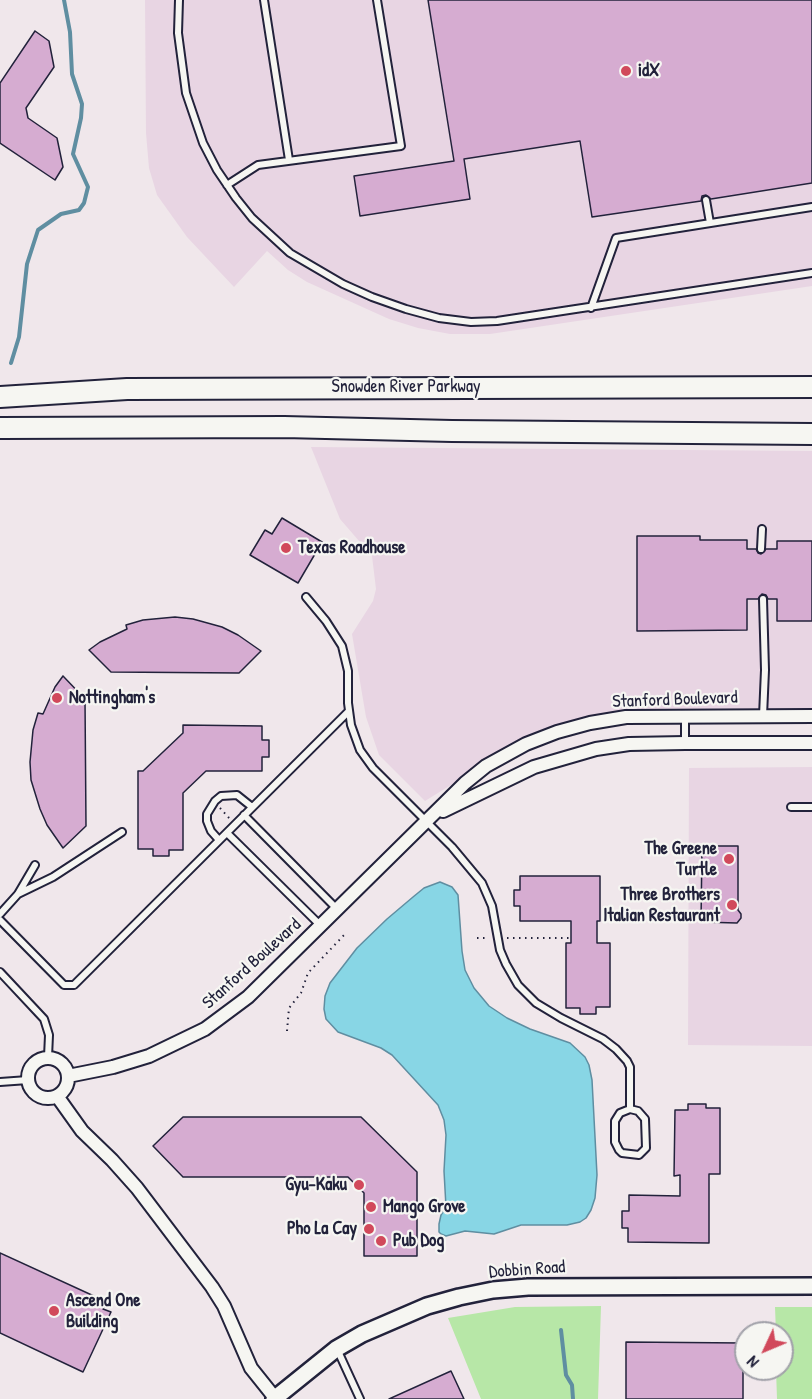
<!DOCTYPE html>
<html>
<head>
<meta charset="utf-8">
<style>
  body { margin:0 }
  #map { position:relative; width:812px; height:1399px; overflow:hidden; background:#f0e7eb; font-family:"Patrick Hand",sans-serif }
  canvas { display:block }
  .north { position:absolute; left:734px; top:1321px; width:60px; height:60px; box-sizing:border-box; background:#f6f6f2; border:2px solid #a1a1a9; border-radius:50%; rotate:226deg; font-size:16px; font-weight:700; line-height:24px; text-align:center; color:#22223b }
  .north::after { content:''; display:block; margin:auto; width:21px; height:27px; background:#d1495b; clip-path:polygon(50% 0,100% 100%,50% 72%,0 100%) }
</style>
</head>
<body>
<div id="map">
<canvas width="812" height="1399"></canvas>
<div class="north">N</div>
</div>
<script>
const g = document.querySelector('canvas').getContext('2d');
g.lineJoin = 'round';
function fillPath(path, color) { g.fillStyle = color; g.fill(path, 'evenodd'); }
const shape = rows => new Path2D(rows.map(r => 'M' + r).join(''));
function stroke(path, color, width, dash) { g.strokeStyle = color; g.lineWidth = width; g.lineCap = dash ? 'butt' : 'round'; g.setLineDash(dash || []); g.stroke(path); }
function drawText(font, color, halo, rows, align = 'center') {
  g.font = font + ' "Patrick Hand",sans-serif'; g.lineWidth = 4.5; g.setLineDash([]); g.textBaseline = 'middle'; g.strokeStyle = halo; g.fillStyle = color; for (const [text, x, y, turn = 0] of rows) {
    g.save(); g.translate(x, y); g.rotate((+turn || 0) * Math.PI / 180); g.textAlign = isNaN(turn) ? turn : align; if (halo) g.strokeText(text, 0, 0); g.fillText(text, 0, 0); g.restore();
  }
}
const built = shape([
  [145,0,812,0,812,286,490,334,450,334,418,328,389,319,307,282,288,270,267,251,234,287,187,237,157,195,149,168,146,133],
  [311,447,812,451,812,710,644,709,535,733,425,801,379,755,366,717,352,634,373,601,376,589,372,556,340,519],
  [812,767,812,1046,688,1045,689,768]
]);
const green = shape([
  [601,1306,598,1399,481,1399,448,1318,515,1307],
  [775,1307,812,1307,812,1399,777,1399,776,1369,782,1369,782,1333,776,1333]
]);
const water = shape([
  [440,882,452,887,458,895,462,951,465,970,474,988,489,1006,507,1018,530,1029,570,1043,585,1057,589,1065,592,1080,597,1175,595,1198,591,1210,586,1218,580,1222,567,1225,521,1225,494,1234,465,1231,446,1236,441,1234,439,1232,439,1224,441,1215,446,1207,444,1171,446,1135,444,1120,438,1105,392,1055,381,1048,338,1032,326,1019,324,1009,325,996,330,983,357,948,387,919,413,897,424,888,440,882]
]);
const stream = shape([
  [11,363,19,337,27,264,38,230,61,214,79,210,84,203,88,187,73,154,81,118,82,104,72,74,70,32,64,0],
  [561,1330,566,1375,572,1385,573,1399]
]);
const building = shape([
  [428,0,812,0,812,183,711,199,706,195,702,196,701,201,592,217,580,141,464,159,470,199,360,216,354,176,454,161,428,0],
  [35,31,49,41,54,67,26,108,28,118,57,138,63,167,55,180,0,143,0,83,35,31],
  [282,518,322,542,298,583,250,555,265,530,272,534,282,518],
  [637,536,700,536,700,540,747,540,747,549,756,549,758,553,761,554,766,549,777,549,777,541,812,541,812,621,777,621,777,599,768,599,766,595,762,594,758,599,747,599,747,630,637,631,637,536],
  [175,617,193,619,222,627,238,635,261,651,239,673,111,672,89,650,100,642,127,629,126,625,143,620,175,617],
  [63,676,85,699,86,826,63,848,47,825,40,809,31,780,30,762,33,730,38,713,43,714,55,687,63,676],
  [183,725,262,726,262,740,269,740,269,757,262,757,262,771,206,771,183,793,183,850,169,850,169,856,153,856,153,849,138,849,138,771,143,771,183,733,183,725],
  [702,846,738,846,738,910,741,914,741,918,737,923,701,922,702,846],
  [520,876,600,876,600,921,597,921,597,943,610,943,610,1007,596,1007,596,1014,580,1014,580,1008,566,1008,566,943,571,943,571,921,520,921,520,906,514,906,514,890,520,890,520,876],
  [688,1104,706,1104,706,1108,720,1108,720,1174,709,1174,709,1243,628,1242,628,1228,622,1228,622,1211,629,1211,629,1195,680,1196,680,1175,674,1176,675,1110,688,1110,688,1104],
  [183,1117,361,1117,417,1172,417,1256,364,1256,364,1193,348,1177,183,1177,153,1146,183,1117],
  [0,1253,107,1302,103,1309,111,1312,83,1372,0,1333,0,1253],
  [626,1342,743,1343,743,1399,626,1399,626,1342],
  [451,1371,464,1399,389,1399,451,1371]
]);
const path = shape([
  [220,808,230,819],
  [477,938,489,938],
  [507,938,571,938],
  [287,1031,289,1008,301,993,308,973,345,934]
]);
const service = shape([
  [179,0,178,33,186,93,203,143,217,170,236,198,252,218,290,253,343,284,372,297,406,309,439,318,471,322,497,321,812,273],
  [264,0,289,160],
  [227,185,258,165,401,146,377,0],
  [706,200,710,223],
  [591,308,616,238,812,207],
  [761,549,762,529],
  [306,597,326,621,342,646,348,671,348,703,351,725,360,750,373,768,452,847,482,883,492,906,500,950,506,964,518,985,536,1003,561,1018,603,1039,616,1049,627,1061,630,1067,630,1109,620,1113,615,1121,615,1142,619,1150,622,1153,639,1155,646,1148,645,1119,638,1111,630,1109],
  [763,599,765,670,763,716],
  [685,743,685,716],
  [791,807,812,807],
  [244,815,337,909],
  [227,833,320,925],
  [219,840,211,831,207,821,207,814,215,801,221,796,237,795,252,807],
  [18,894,53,877,122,832],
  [0,914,18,894,35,865],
  [0,920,64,985,74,985,349,711],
  [0,972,44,1019,49,1035,48,1057],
  [0,1082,28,1080],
  [337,1349,360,1399]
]);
const minor = shape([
  [443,811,534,767,596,749,629,744,685,743,812,743],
  '28 1078a20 20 0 1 1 40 0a20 20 0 1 1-40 0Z',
  [68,1076,113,1067,149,1056,205,1029,248,997,465,783,486,766,526,744,557,732,590,723,626,717,812,716],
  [57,1096,82,1131,112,1160,137,1188,212,1287,224,1306,251,1368,275,1398]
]);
const tertiary = shape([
  [274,1399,336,1349,362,1334,427,1306,459,1297,493,1290,528,1287,812,1286]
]);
const primary = shape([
  [0,397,127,389,812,387],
  [0,428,284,427,452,431,812,434]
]);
const markers = [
  [626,71,6,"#d1495b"],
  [286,548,6,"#d1495b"],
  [57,698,6,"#d1495b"],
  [729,859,6,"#d1495b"],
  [732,905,6,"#d1495b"],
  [359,1185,6,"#d1495b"],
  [371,1207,6,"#d1495b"],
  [369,1229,6,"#d1495b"],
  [381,1241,6,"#d1495b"],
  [54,1311,6,"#d1495b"]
];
const poiNames = [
  ["idX",638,71],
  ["Texas Roadhouse",298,548],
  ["Nottingham's",69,698],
  ["The Greene",717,849,"right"],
  ["Turtle",717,870,"right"],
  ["Three Brothers",720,895,"right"],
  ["Italian Restaurant",720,916,"right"],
  ["Gyu-Kaku",347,1185,"right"],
  ["Mango Grove",383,1207],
  ["Pho La Cay",357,1229,"right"],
  ["Pub Dog",393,1241],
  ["Ascend One",66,1301],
  ["Building",66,1322]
];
const streetNames = [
  ["Snowden River Parkway",406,387],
  ["Stanford Boulevard",675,700,-2],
  ["Stanford Boulevard",252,964,-42],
  ["Dobbin Road",527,1270,-4]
];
fillPath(built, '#e8d5e3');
fillPath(green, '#b7e7a7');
fillPath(water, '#88d6e5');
stroke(water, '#5f8ea1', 1.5);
stroke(stream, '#5f8ea1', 4);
fillPath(building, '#d6acd1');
stroke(building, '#22223b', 1.5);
stroke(service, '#22223b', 10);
stroke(minor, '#22223b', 16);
stroke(tertiary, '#22223b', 20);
stroke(primary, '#22223b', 24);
stroke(path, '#22223b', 2, [1.5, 4.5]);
stroke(service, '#f6f6f2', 6);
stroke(minor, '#f6f6f2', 12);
stroke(tertiary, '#f6f6f2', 15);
stroke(primary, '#f6f6f2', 20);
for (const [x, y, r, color] of markers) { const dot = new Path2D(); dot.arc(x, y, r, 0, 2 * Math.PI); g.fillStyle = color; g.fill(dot); stroke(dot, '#f6f6f2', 2); }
drawText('bold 18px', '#22223b', '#f6f6f2', poiNames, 'left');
drawText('18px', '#22223b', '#f6f6f2', streetNames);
</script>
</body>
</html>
